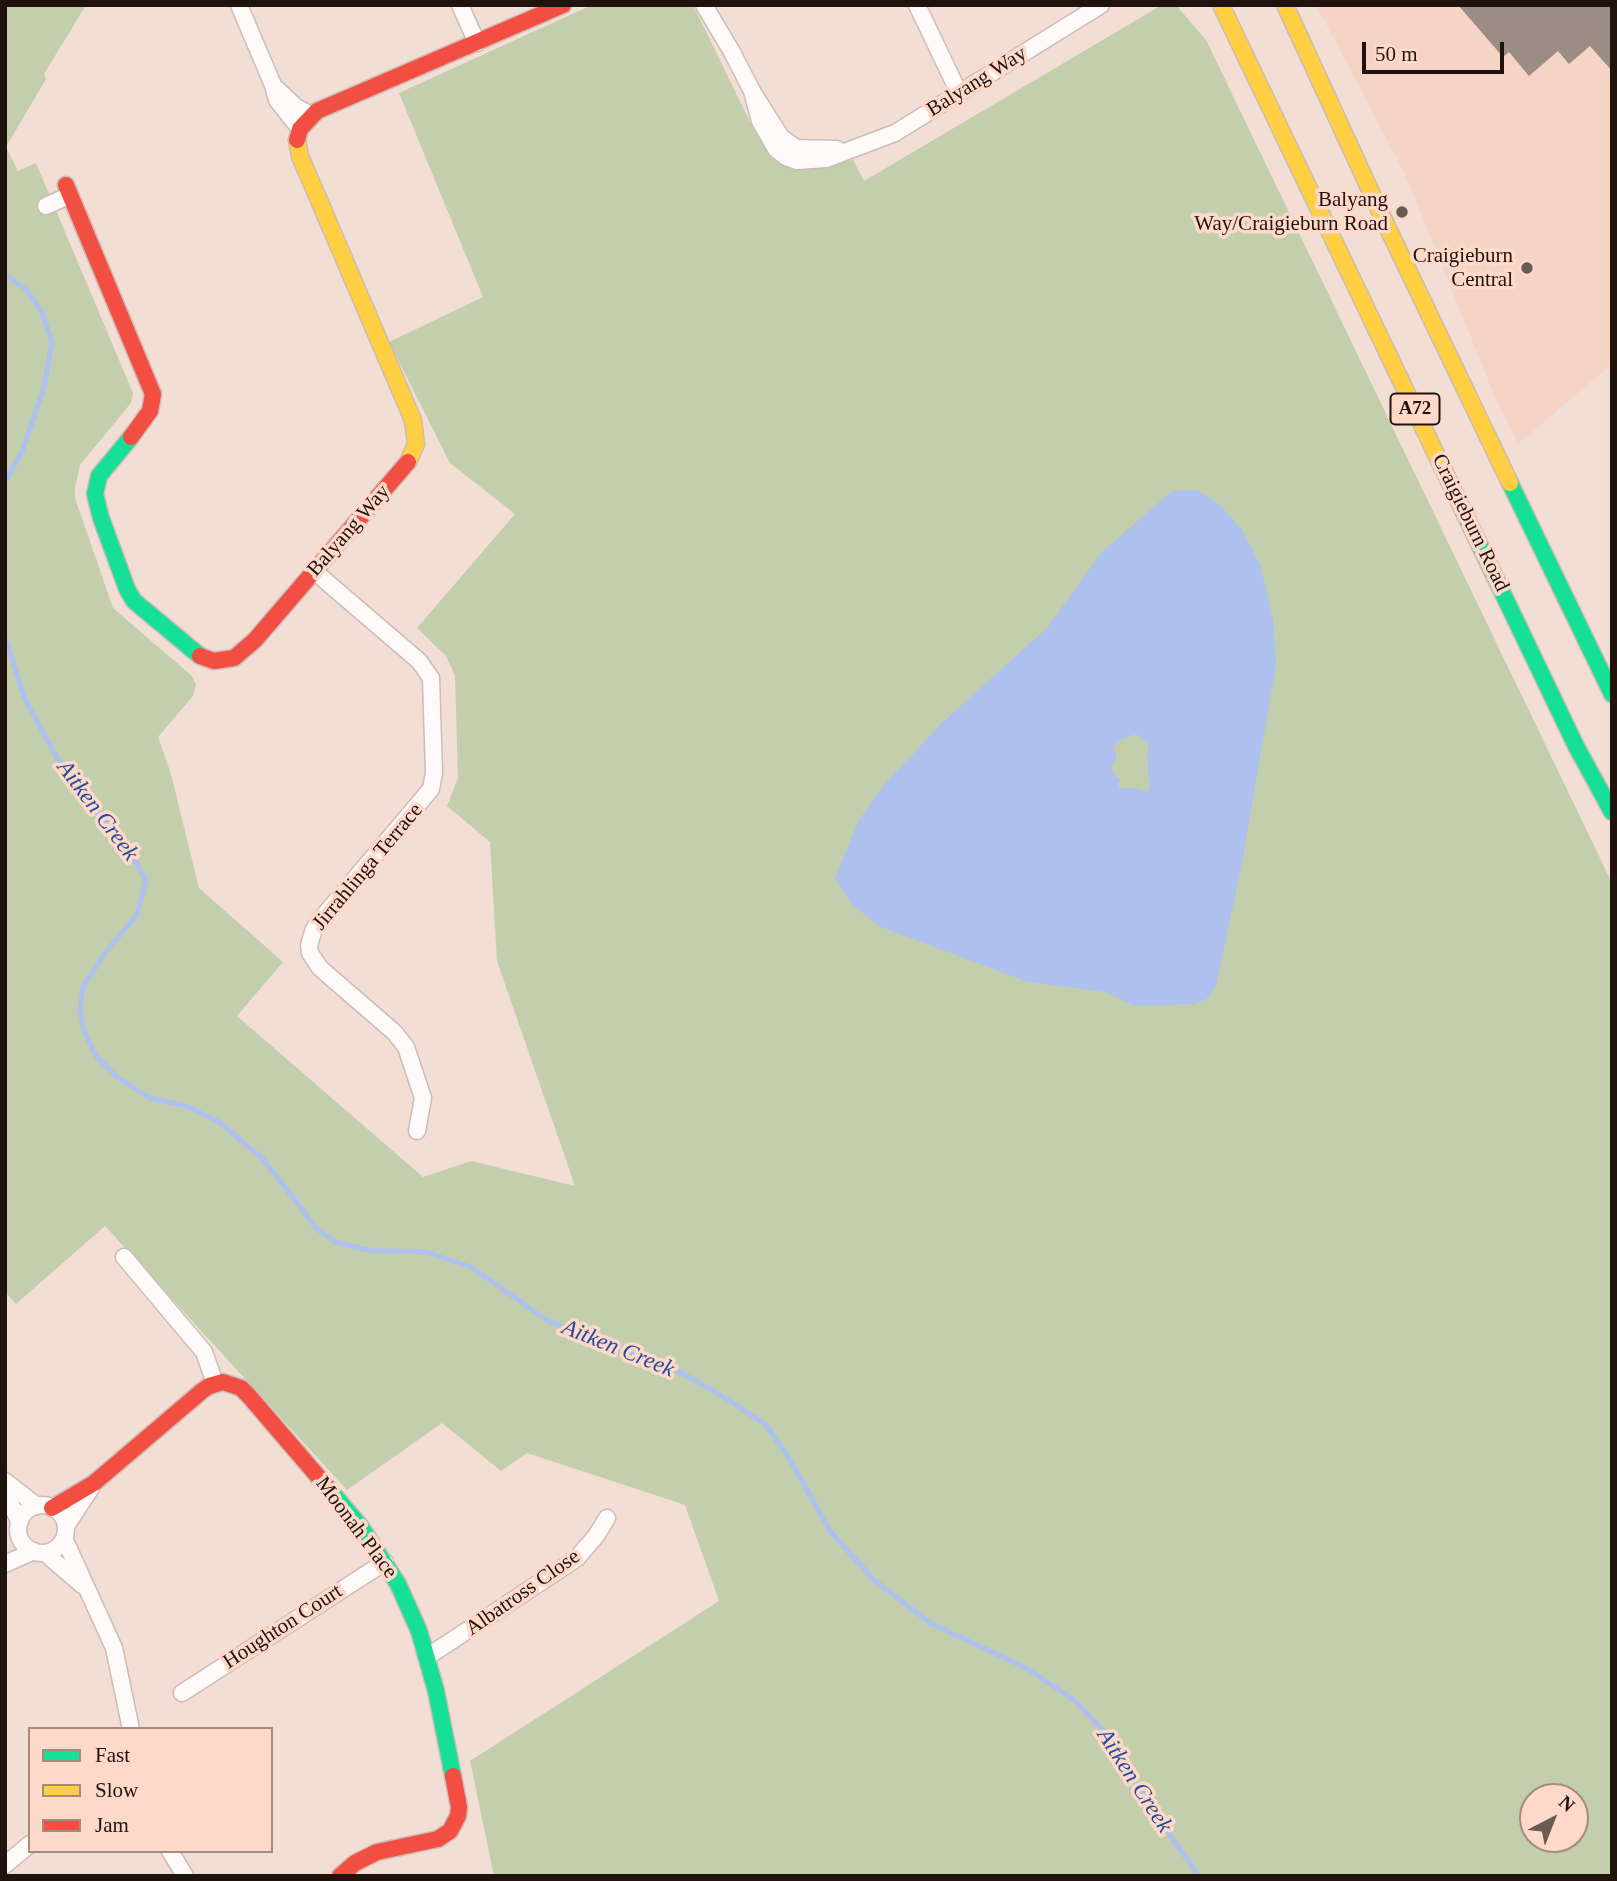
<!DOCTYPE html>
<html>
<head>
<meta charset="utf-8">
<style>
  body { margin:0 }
  #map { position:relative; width:1617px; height:1881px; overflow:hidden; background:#f2ded5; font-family:Georgia,serif }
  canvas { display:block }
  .frame { position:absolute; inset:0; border:7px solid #20130e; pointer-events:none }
  .legend { position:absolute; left:28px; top:1727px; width:245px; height:126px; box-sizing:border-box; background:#fed9c9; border:2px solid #a58a7e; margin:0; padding:9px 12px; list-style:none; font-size:21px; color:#20130e }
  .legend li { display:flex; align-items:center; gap:14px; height:35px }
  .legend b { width:35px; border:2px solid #a58a7e }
  .north { position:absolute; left:1519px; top:1783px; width:70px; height:70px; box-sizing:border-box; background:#fed9c9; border:2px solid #a58a7e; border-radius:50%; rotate:42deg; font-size:19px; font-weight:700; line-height:28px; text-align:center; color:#20130e }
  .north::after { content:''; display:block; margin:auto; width:24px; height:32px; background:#6a5a54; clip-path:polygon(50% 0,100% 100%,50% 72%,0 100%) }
  .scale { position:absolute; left:1362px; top:42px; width:142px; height:32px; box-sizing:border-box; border:4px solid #20130e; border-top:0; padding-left:9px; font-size:21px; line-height:24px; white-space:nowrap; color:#20130e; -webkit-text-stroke:5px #fed9c9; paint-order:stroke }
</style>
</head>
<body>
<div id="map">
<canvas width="1617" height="1881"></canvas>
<div class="frame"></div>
<ul class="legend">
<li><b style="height:9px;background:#16e098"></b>Fast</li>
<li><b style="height:9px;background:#ffcf43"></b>Slow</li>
<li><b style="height:9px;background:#f24e42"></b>Jam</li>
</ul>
<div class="north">N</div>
<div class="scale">50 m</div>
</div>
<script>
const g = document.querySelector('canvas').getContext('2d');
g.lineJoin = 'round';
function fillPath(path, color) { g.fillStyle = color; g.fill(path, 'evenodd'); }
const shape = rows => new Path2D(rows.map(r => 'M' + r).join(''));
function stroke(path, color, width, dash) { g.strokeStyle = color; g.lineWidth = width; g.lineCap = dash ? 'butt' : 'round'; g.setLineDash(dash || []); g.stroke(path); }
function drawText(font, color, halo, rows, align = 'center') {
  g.font = font + ' Georgia,serif'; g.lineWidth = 7; g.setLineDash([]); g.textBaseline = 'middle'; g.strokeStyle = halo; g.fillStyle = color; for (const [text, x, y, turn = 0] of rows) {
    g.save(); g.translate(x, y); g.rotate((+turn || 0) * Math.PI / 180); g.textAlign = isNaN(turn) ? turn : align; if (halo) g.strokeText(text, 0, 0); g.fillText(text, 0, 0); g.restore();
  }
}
const built = shape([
  [1316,5,1612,5,1612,364,1518,444,1495,397,1404,172]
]);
const green = shape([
  [5,5,86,5,44,74,46,79,6,147,18,171,36,163,133,393,131,403,80,465,75,488,75,498,113,608,192,676,196,685,193,696,158,737,171,774,199,888,283,962,237,1016,423,1177,471,1161,575,1186,497,961,490,842,447,806,458,778,455,676,446,656,417,628,515,514,450,463,389,342,483,297,399,93,592,5,693,5,754,130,776,157,795,169,853,160,864,181,1162,5,1176,5,1206,40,1612,883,1612,1876,494,1876,470,1761,719,1601,685,1505,527,1453,501,1471,442,1423,347,1490,105,1226,16,1304,5,1292],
  [1533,1797,1575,1797,1575,1839,1533,1839]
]);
const water = shape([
  [1197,490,1221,506,1242,530,1260,565,1273,618,1276,665,1242,862,1216,986,1208,998,1195,1004,1135,1006,1105,992,1028,982,881,927,852,905,835,878,859,820,884,785,943,722,1047,628,1101,553,1172,491],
  [1136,734,1149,744,1147,758,1150,787,1147,792,1137,788,1118,788,1120,779,1115,776,1111,766,1117,757,1113,747,1122,739]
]);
const stream = shape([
  [5,275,26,289,42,312,52,342,44,387,22,452,5,481],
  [5,637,24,697,57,758,88,801,126,845,146,880,137,915,104,954,83,987,80,1011,84,1031,96,1056,117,1077,150,1098,186,1106,219,1122,263,1159,317,1229,335,1242,368,1250,426,1252,471,1267,545,1319,605,1347,665,1364,714,1391,765,1424,789,1458,830,1531,873,1579,930,1623,1026,1668,1074,1700,1109,1736,1149,1806,1199,1876]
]);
const building = shape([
  [1458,5,1612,5,1612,71,1590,46,1569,64,1558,51,1529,76,1509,52,1503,57]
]);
const street = shape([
  [239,5,273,85,277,100,300,129],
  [460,5,477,43],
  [704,5,732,52,752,91,781,137,796,148,837,149],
  [917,5,959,93],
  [277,89,296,107,311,115],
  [752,91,760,121,776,149,786,157,797,161,826,159,895,133,1101,5],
  [46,206,70,195],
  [314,571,419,661,431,678,434,773,431,789,321,919,314,929,309,945,310,953,320,968,394,1032,406,1047,423,1098,417,1131],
  [124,1257,204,1352,215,1383],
  [5,1481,37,1506],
  [5,1494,20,1522],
  '18 1529a24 24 0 1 1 48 0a24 24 0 1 1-48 0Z',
  [66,1526,91,1488],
  [64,1538,114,1648,131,1729],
  [45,1553,82,1585],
  [5,1564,34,1551],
  [427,1657,577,1558,596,1536,607,1518],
  [182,1693,385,1562],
  [170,1851,185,1876],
  [5,1865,30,1844]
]);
const fast = shape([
  [131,437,99,476,95,494,101,518,127,589,134,601,200,656],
  [1446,475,1576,746,1612,812],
  [1510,483,1612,694],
  [327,1487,361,1527,398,1584,419,1631,436,1691,453,1776]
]);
const slow = shape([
  [1221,5,1446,475],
  [1285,5,1382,216,1510,483],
  [297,140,300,156,413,420,416,444,408,462]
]);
const jam = shape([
  [297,140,300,129,317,111,563,5],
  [66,185,153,394,150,411,131,437],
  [200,656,214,661,234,658,255,640,408,462],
  [52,1508,94,1483,202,1391,209,1386,223,1382,241,1388,249,1396,327,1487],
  [340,1876,355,1863,377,1852,438,1839,450,1831,458,1816,459,1807,453,1776]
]);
const markers = [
  [1402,212,7,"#6a5a54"],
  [1527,268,7,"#6a5a54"]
];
const shields = [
  [1415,409,49]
];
const shieldNames = [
  ["A72",1415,409]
];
const streetNames = [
  ["Balyang Way",977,82,-32],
  ["Craigieburn Road",1470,523,64],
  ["Balyang Way",349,531,-49],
  ["Jirrahlinga Terrace",368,867,-50],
  ["Moonah Place",356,1528,53],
  ["Albatross Close",523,1593,-35],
  ["Houghton Court",283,1627,-33]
];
const poiNames = [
  ["Balyang",1388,200],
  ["Way/Craigieburn Road",1388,224],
  ["Craigieburn",1513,256],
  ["Central",1513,280]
];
const waterNames = [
  ["Aitken Creek",97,811,53],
  ["Aitken Creek",618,1349,22],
  ["Aitken Creek",1134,1781,57]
];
fillPath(built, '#f5d4c5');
fillPath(green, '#c3ceac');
fillPath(water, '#aec0ed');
stroke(stream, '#aec0ed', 5);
fillPath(building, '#9b8d86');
stroke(street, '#ccbcb5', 19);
stroke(fast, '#ccbcb5', 19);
stroke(slow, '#ccbcb5', 19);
stroke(jam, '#ccbcb5', 19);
stroke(street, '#fdfaf9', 16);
stroke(fast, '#16e098', 16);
stroke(slow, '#ffcf43', 16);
stroke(jam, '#f24e42', 16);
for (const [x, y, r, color] of markers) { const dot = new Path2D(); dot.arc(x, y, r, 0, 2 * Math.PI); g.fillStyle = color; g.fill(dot); stroke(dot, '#fed9c9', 2.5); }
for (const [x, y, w] of shields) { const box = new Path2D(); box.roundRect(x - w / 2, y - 15.5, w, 31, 5); g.fillStyle = '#fed9c9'; g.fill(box); stroke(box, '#20130e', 2); }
drawText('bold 19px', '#20130e', null, shieldNames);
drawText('21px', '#20130e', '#fed9c9', streetNames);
drawText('21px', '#20130e', '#fed9c9', poiNames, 'right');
drawText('italic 23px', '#274b9a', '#fed9c9', waterNames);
</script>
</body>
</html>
